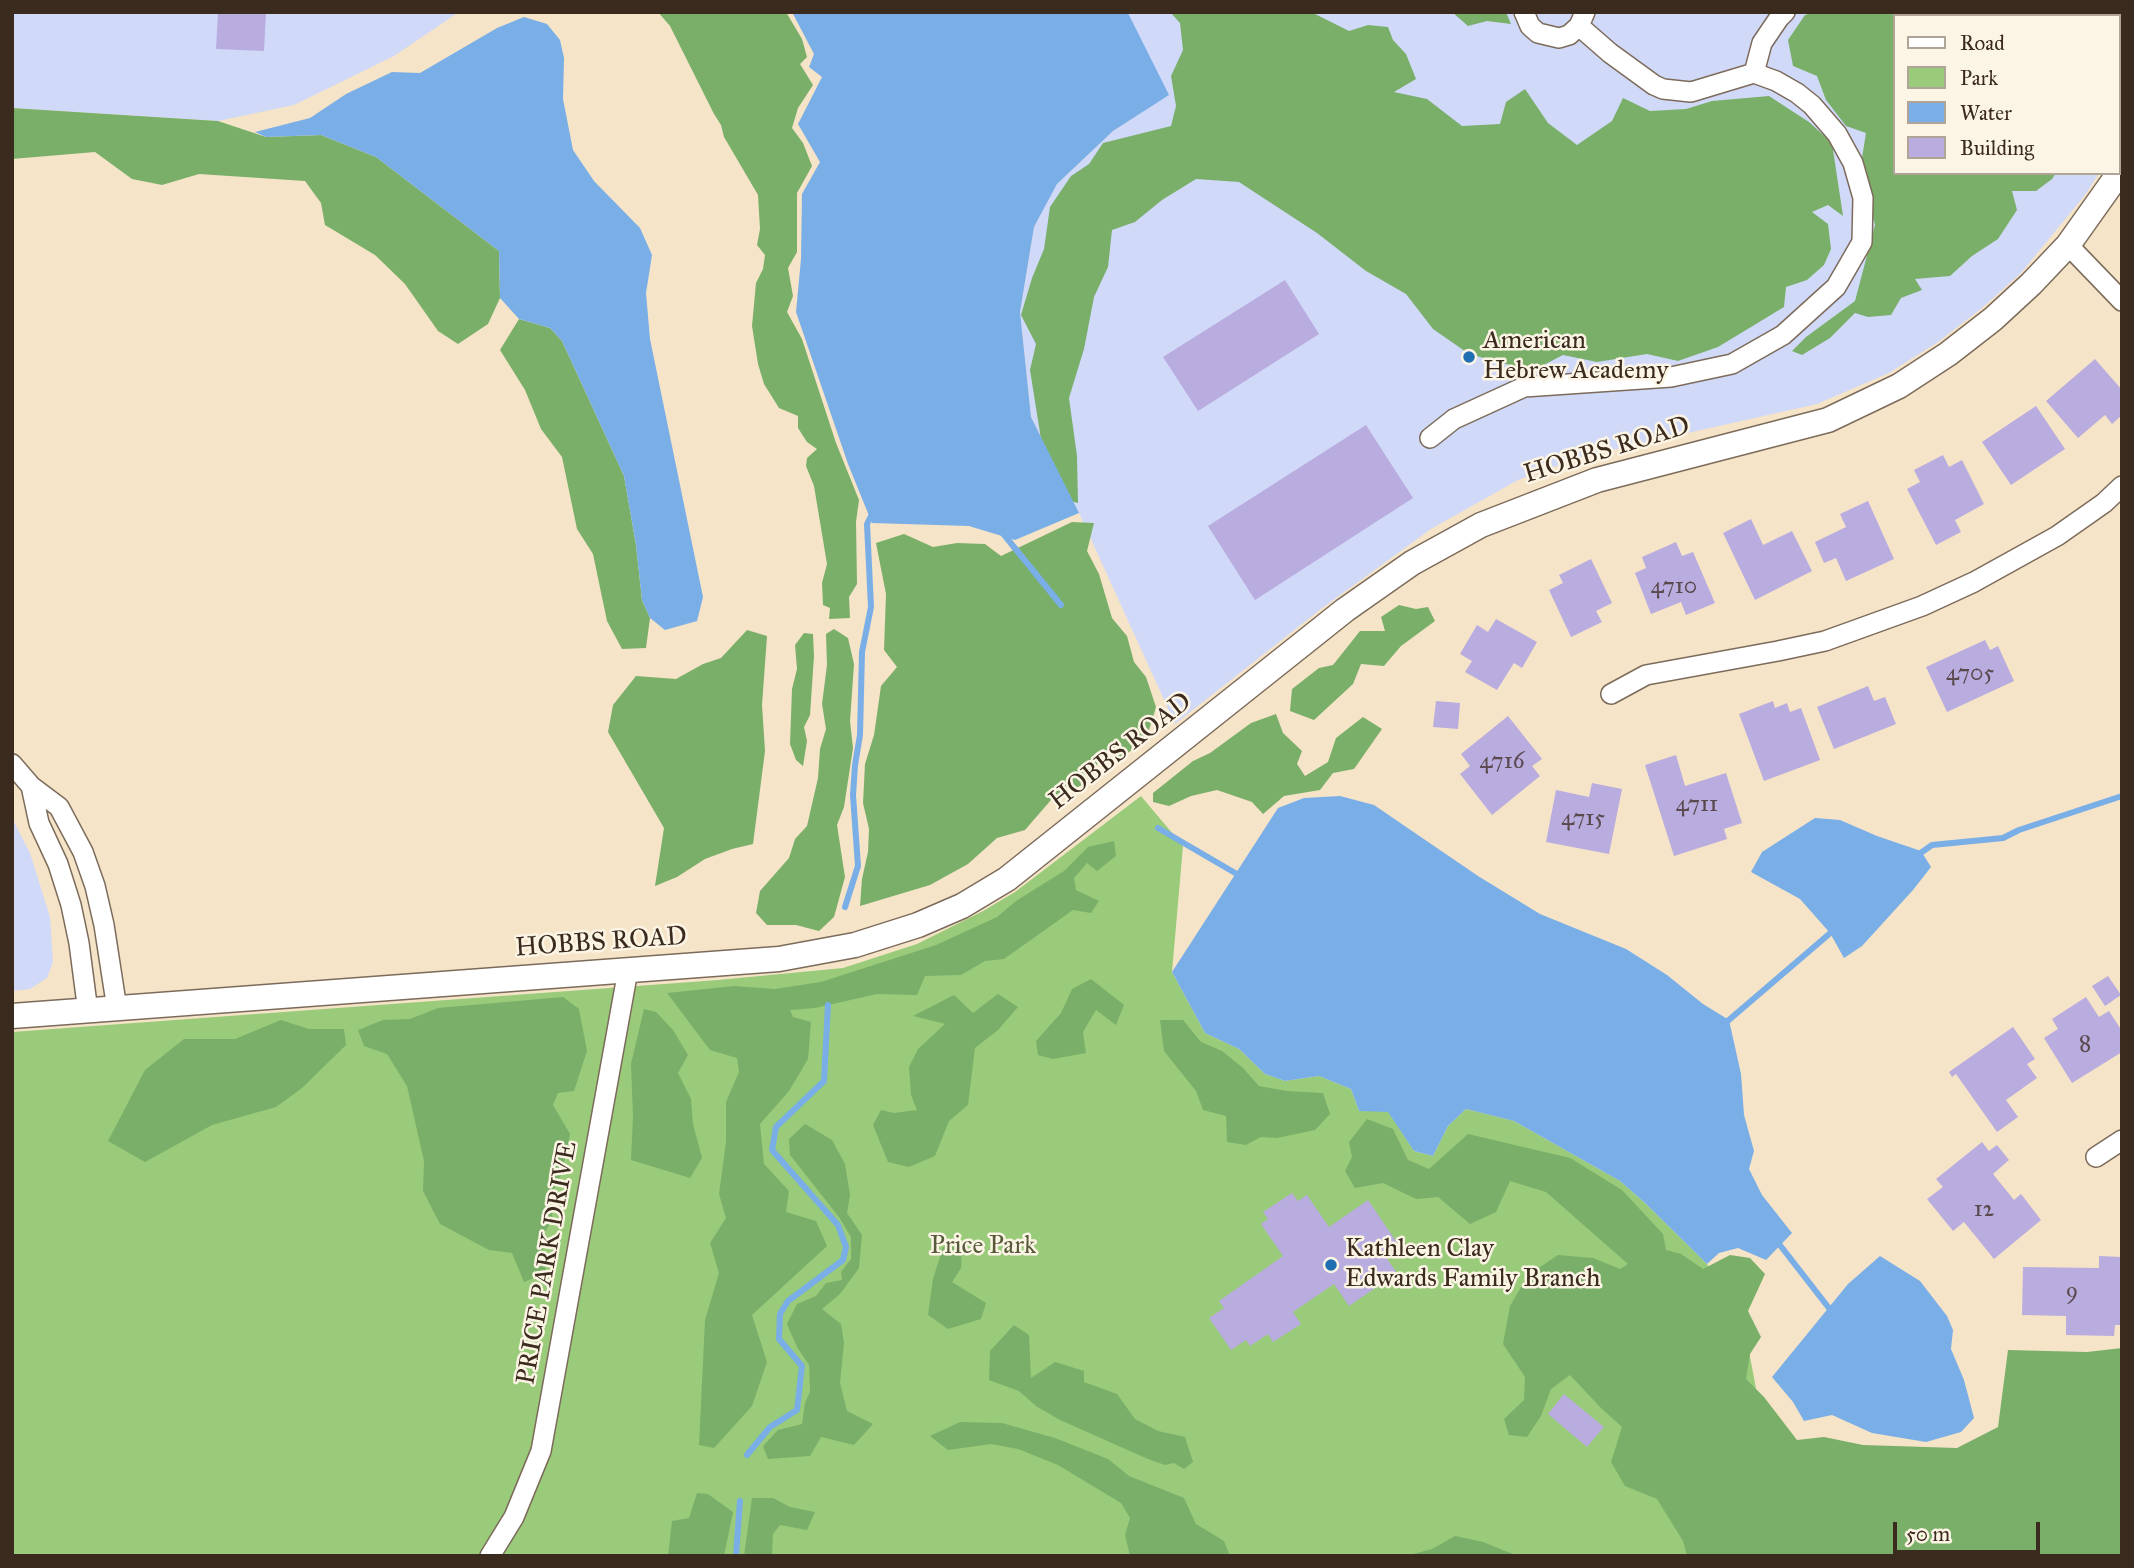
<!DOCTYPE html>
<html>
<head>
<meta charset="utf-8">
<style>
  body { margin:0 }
  #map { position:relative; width:2134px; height:1568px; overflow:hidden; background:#f5e4c8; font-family:"IM FELL Great Primer",serif }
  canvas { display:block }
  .frame { position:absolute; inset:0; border:14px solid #3b2a1e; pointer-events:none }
  .legend { position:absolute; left:1893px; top:14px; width:228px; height:161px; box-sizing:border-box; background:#fcf5e5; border:2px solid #afa495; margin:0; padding:9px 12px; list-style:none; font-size:21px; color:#3b2a1e }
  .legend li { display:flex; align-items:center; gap:14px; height:35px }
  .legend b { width:35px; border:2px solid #afa495 }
  .scale { position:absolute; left:1893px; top:1522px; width:147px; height:32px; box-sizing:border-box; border:4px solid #3b2a1e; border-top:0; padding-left:9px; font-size:21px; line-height:24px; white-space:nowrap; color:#3b2a1e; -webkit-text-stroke:5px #fcf5e5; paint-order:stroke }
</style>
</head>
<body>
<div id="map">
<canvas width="2134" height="1568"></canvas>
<div class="frame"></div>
<ul class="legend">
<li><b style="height:9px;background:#fff"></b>Road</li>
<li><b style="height:19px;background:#99cb7a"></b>Park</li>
<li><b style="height:19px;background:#7aaee7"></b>Water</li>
<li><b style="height:19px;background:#b9acdf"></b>Building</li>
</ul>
<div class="scale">50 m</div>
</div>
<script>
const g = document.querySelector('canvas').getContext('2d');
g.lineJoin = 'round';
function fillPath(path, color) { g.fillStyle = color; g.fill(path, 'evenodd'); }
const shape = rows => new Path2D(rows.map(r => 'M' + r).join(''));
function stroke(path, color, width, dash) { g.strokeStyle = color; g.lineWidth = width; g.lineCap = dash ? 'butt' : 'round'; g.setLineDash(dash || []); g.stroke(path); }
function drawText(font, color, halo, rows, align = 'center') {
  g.font = font + ' "IM FELL Great Primer",serif'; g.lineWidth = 5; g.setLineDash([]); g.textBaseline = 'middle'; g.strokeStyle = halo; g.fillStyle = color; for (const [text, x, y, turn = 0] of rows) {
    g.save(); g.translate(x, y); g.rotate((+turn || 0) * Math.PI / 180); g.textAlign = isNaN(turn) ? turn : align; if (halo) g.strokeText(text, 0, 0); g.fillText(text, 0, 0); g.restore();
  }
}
const built = shape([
  [12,12,459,12,394,56,294,105,218,121,12,108],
  [1127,12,2122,12,2122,132,2118,141,2118,16,1894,16,1894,173,2099,173,2085,195,2021,273,1982,308,1938,342,1889,373,1817,404,1581,457,1518,480,1431,529,1321,609,1175,724,1079,513,1031,417,1020,312,1034,227,1057,184,1113,131,1168,95],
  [12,818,30,853,50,917,53,962,47,978,30,989,12,991]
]);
const green = shape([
  [1141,796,1183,846,1172,972,1205,1033,1239,1049,1265,1074,1285,1081,1319,1076,1351,1089,1359,1111,1388,1111,1414,1151,1433,1156,1448,1126,1466,1109,1514,1121,1620,1181,1644,1202,1707,1264,1747,1341,1769,1457,1951,1556,12,1556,12,1032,718,980,843,968,917,944,983,911,1015,892]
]);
const forest = shape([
  [658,12,786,12,802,39,807,57,800,64,813,85,798,108,792,128,803,143,812,166,797,193,797,252,788,268,793,296,787,312,802,339,836,443,859,500,856,522,857,584,849,597,850,618,829,619,830,608,823,605,822,583,827,564,814,486,806,466,807,458,817,449,807,442,798,428,798,416,779,408,764,384,758,364,752,326,756,283,763,269,765,255,757,245,760,229,758,195,724,137,721,125,714,114,670,26],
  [1170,12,1311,12,1349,31,1368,25,1388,27,1393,40,1406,54,1416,79,1394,92,1427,99,1462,126,1500,124,1506,102,1525,89,1548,123,1577,145,1612,121,1623,98,1650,111,1686,109,1712,101,1769,96,1809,122,1832,143,1843,216,1828,205,1812,212,1828,224,1831,249,1824,265,1807,280,1786,287,1784,307,1718,347,1678,361,1647,354,1597,362,1563,355,1532,371,1469,354,1433,329,1406,294,1366,271,1317,233,1239,182,1196,179,1162,200,1135,222,1112,230,1108,267,1094,297,1084,349,1069,398,1077,456,1078,503,1050,496,1030,370,1036,344,1021,315,1032,278,1044,249,1050,207,1071,176,1089,164,1103,143,1171,126,1176,106,1171,76,1183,50,1180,23],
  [1452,12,1506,12,1511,24,1487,21,1468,26],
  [1815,12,2122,12,2118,31,2118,16,1894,16,1894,173,2056,173,2052,179,2036,191,2012,191,2017,210,1998,239,1972,256,1950,276,1915,279,1922,290,1901,298,1891,315,1868,317,1855,313,1830,338,1802,355,1792,351,1806,337,1855,301,1875,225,1868,198,1867,176,1862,158,1866,133,1846,126,1826,100,1817,76,1793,66,1788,40,1805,15],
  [12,108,218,121,266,137,321,135,376,157,499,251,500,298,488,324,458,344,438,331,405,284,375,255,325,225,321,203,305,181,199,174,162,185,132,179,95,152,12,159],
  [519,319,550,328,562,341,624,476,636,545,642,600,650,618,646,648,622,649,607,621,593,554,577,529,562,457,541,429,525,390,500,350],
  [1072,522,1094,523,1087,551,1099,574,1112,618,1127,636,1134,662,1146,677,1156,707,1146,740,1122,757,1105,753,1084,784,1051,800,1025,830,997,838,968,864,930,885,860,906,862,879,868,852,869,829,863,803,865,764,874,735,881,686,897,667,884,650,886,594,876,543,904,534,933,547,957,543,985,544,1001,556],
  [1399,605,1416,609,1428,607,1435,621,1401,646,1384,666,1361,664,1353,684,1314,720,1290,711,1292,689,1319,668,1333,665,1360,631,1385,631,1381,617],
  [834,629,848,638,854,664,850,721,853,748,844,807,837,825,845,877,834,917,819,931,796,925,767,925,756,913,760,891,789,858,795,839,807,826,818,778,820,749,826,729,822,704,827,665,826,634],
  [747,630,767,636,762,705,765,751,753,844,732,849,705,859,677,877,655,886,664,828,608,732,613,705,636,676,676,679,703,664,721,658],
  [804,633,813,634,814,656,810,715,804,727,807,741,803,766,796,760,790,744,792,689,797,669,795,645],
  [1276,714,1283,733,1302,751,1297,764,1305,776,1328,762,1336,738,1363,717,1382,729,1354,769,1333,773,1320,790,1284,796,1263,814,1252,802,1217,790,1191,796,1169,806,1153,802,1153,793,1193,761,1210,753,1251,723],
  [1114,841,1116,856,1097,871,1087,863,1074,878,1076,890,1099,901,1091,913,1073,910,1004,959,985,961,961,975,925,976,917,995,877,994,815,1008,790,1010,793,1017,811,1022,808,1059,789,1091,760,1124,764,1164,789,1191,786,1212,816,1221,827,1246,752,1315,767,1362,752,1406,714,1448,699,1445,705,1320,719,1273,710,1243,726,1218,719,1194,726,1142,726,1102,739,1072,737,1058,710,1050,667,993,734,986,775,989,821,982,936,945,997,917,1016,901,1064,871,1088,847],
  [1091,979,1124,1005,1116,1025,1096,1010,1083,1032,1086,1053,1053,1059,1038,1055,1036,1041,1061,1013,1072,989],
  [998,994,1018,1007,998,1030,975,1048,968,1105,949,1121,935,1156,909,1167,888,1162,873,1125,881,1110,894,1113,917,1110,911,1095,909,1067,918,1049,945,1024,913,1016,954,995,973,1013],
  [563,997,579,1009,587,1051,574,1091,558,1093,553,1105,570,1134,562,1172,549,1200,553,1219,541,1238,546,1273,524,1282,512,1253,489,1250,440,1224,423,1191,424,1161,407,1086,387,1054,364,1046,358,1030,383,1020,410,1019,438,1008],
  [644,1009,656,1012,673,1030,688,1055,678,1073,691,1099,693,1124,702,1158,690,1178,631,1160,633,1116,631,1064],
  [281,1020,309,1029,344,1029,346,1045,302,1088,276,1107,212,1125,145,1162,108,1141,145,1070,184,1039,235,1039],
  [1160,1020,1183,1020,1201,1042,1222,1051,1243,1068,1259,1086,1287,1091,1323,1093,1330,1114,1315,1130,1277,1138,1261,1137,1246,1145,1227,1142,1226,1116,1203,1110,1196,1091,1164,1051],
  [1367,1119,1393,1129,1408,1160,1429,1169,1468,1134,1570,1158,1622,1190,1663,1234,1666,1250,1681,1254,1703,1269,1730,1255,1750,1258,1765,1274,1748,1311,1761,1337,1750,1354,1746,1379,1764,1397,1797,1440,1824,1437,1863,1445,1957,1448,1998,1427,2008,1350,2087,1352,2122,1348,2122,1556,1687,1556,1683,1541,1657,1499,1625,1486,1611,1462,1622,1427,1600,1407,1570,1375,1551,1389,1541,1416,1527,1437,1509,1435,1504,1419,1524,1400,1525,1377,1503,1344,1510,1306,1528,1275,1558,1255,1593,1258,1620,1269,1628,1264,1546,1192,1510,1181,1496,1212,1470,1224,1438,1197,1416,1199,1383,1183,1355,1188,1345,1171,1352,1157,1349,1142],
  [805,1124,832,1140,845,1164,850,1195,847,1213,862,1235,859,1268,840,1294,822,1309,841,1324,844,1343,840,1383,847,1411,873,1424,854,1445,821,1437,810,1456,768,1459,763,1446,778,1430,802,1424,805,1403,810,1392,809,1365,797,1347,787,1324,797,1304,816,1296,826,1283,842,1280,841,1272,851,1259,851,1237,839,1217,790,1155,789,1139],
  [962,1246,961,1268,952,1282,986,1303,981,1319,948,1329,928,1315,933,1279,943,1247],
  [1014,1325,1029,1335,1031,1378,1055,1362,1084,1371,1084,1382,1117,1394,1135,1419,1158,1431,1185,1437,1193,1462,1184,1469,1174,1463,1165,1465,1148,1459,1060,1420,1036,1406,1019,1391,989,1380,990,1351],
  [960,1422,1002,1423,1055,1438,1108,1459,1129,1476,1184,1498,1196,1524,1224,1541,1230,1556,1130,1556,1125,1535,1130,1518,1121,1503,1058,1465,1018,1449,991,1444,948,1450,930,1436],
  [697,1493,708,1494,733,1512,724,1556,668,1556,672,1521,689,1518],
  [752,1498,773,1498,790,1507,815,1512,807,1530,780,1525,773,1534,772,1556,744,1556],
  [1455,1536,1483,1542,1518,1556,1406,1556,1432,1549]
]);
const water = shape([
  [792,12,1127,12,1129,15,1169,95,1113,131,1057,184,1034,227,1020,312,1031,417,1079,513,1015,540,969,526,872,523,848,464,796,312,801,259,802,194,820,162,798,124,822,77,809,67,814,54],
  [524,17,547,24,560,40,564,58,563,99,573,150,594,181,640,228,652,255,646,293,650,339,703,597,697,621,665,630,650,618,642,600,636,545,624,476,562,341,550,328,519,319,500,298,499,251,376,157,321,135,266,137,255,132,310,118,346,94,392,72,420,73,497,28],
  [1340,796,1374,805,1478,876,1540,914,1626,949,1667,975,1703,1004,1729,1020,1741,1074,1744,1115,1754,1151,1749,1169,1762,1195,1792,1233,1766,1260,1738,1248,1719,1253,1707,1264,1644,1202,1620,1181,1514,1121,1466,1109,1448,1126,1433,1156,1414,1151,1388,1112,1359,1111,1351,1089,1319,1076,1285,1081,1265,1074,1239,1049,1205,1033,1172,972,1278,808,1304,798],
  [1815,818,1840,820,1877,836,1921,851,1931,867,1913,890,1862,946,1844,958,1830,933,1800,899,1751,872,1762,852],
  [1880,1256,1920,1281,1947,1316,1953,1330,1951,1349,1964,1380,1974,1418,1961,1432,1926,1442,1872,1433,1832,1415,1804,1421,1793,1402,1772,1377,1848,1284]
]);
const stream = shape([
  [1001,531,1061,605],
  [1158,828,1242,877],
  [1915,857,1932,845,2003,838,2019,830,2122,796],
  [845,907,858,866,853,795,855,765,860,735,862,652,871,607,867,524,873,512],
  [1723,1025,1835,929],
  [1776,1240,1832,1312],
  [747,1455,770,1427,797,1410,802,1366,779,1339,780,1314,788,1301,843,1260,846,1247,838,1225,772,1150,776,1127,824,1081,828,1005],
  [736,1556,740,1501]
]);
const building = shape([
  [218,12,266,12,264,51,216,49],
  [1285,280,1319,334,1198,411,1163,357],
  [2095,359,2122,390,2122,415,2112,424,2105,415,2078,438,2046,401],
  [2036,406,2065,449,2011,485,1982,442],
  [1366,425,1413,498,1255,600,1208,526],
  [1943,455,1949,467,1962,460,1984,504,1955,520,1961,532,1936,545,1907,489,1920,482,1914,470],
  [1868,501,1894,559,1846,581,1836,558,1824,563,1815,542,1846,527,1840,514],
  [1751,519,1763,545,1792,531,1812,571,1755,600,1723,533],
  [1676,542,1682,556,1693,552,1715,603,1686,615,1681,602,1651,614,1635,573,1646,568,1642,557],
  [1591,559,1612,603,1596,611,1602,622,1571,637,1549,590,1563,583,1559,575],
  [1496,619,1537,642,1522,668,1514,663,1497,690,1465,672,1472,661,1460,654,1477,625,1488,632],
  [1985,640,1990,650,1998,646,2014,681,1947,712,1926,667],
  [1868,686,1874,701,1885,697,1896,724,1834,749,1817,707],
  [1436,701,1460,703,1458,729,1433,727],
  [1773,701,1775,708,1787,703,1790,712,1801,708,1820,760,1764,781,1739,714],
  [1508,716,1542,759,1532,766,1540,776,1492,815,1460,774,1470,766,1461,754],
  [1676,755,1685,786,1726,773,1742,823,1724,829,1727,839,1674,856,1645,765],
  [1592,783,1622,789,1609,854,1546,842,1556,790,1589,797],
  [2108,976,2121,995,2105,1006,2092,986],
  [2086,997,2099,1017,2109,1011,2122,1031,2122,1052,2072,1083,2044,1038,2058,1029,2052,1019],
  [2013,1027,2035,1059,2027,1064,2037,1078,2006,1100,2018,1117,1997,1132,1956,1074,1952,1077,1949,1072],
  [1982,1142,1989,1151,1997,1145,2009,1160,1993,1174,2014,1200,2021,1194,2041,1220,1994,1259,1964,1222,1953,1231,1927,1199,1943,1187,1936,1179],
  [1292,1193,1298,1201,1307,1195,1329,1227,1368,1200,1398,1244,1383,1253,1397,1273,1349,1306,1334,1284,1293,1312,1301,1324,1273,1342,1268,1334,1250,1346,1246,1340,1231,1350,1209,1318,1224,1308,1219,1301,1283,1256,1261,1224,1268,1219,1263,1212],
  [2099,1256,2122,1257,2122,1325,2115,1325,2114,1336,2066,1335,2066,1316,2022,1315,2023,1267,2099,1268],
  [1564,1394,1604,1427,1587,1447,1548,1414]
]);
const minor = shape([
  [1524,12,1530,26,1538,33,1559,38,1569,35,1579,26,1585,12],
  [1579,26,1610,53,1654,85,1663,89,1691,92,1754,73],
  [1754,73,1762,43,1779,18,1785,12],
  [2068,245,2122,301],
  [1430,438,1454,419,1524,387,1671,377,1732,364,1783,335,1836,287,1862,242,1863,198,1853,163,1837,134,1812,105,1797,93,1776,81,1754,73],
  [1611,694,1646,675,1778,651,1825,641,1922,606,1974,582,2057,536,2104,503,2122,486],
  [12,764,31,786,59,807,83,852,95,886,104,925,117,1009],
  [31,786,39,823,58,864,71,905,79,943,88,1012],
  [2096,1157,2122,1140],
  [490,1556,514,1517,541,1451,628,970]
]);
const tertiary = shape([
  [12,1016,779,959,855,945,918,925,962,906,1007,879,1345,610,1412,563,1481,525,1597,480,1828,420,1899,386,1948,354,1993,319,2031,284,2068,245,2122,169]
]);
const markers = [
  [1469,357,7,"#1f6fb2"],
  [1331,1265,7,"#1f6fb2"]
];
const numberNames = [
  ["4710",1674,587],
  ["4705",1970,674],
  ["4716",1502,762],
  ["4711",1697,805],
  ["4715",1583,819],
  ["8",2085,1045],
  ["12",1984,1210],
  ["9",2072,1292]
];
const poiNames = [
  ["American",1483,342],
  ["Hebrew Academy",1483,372],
  ["Kathleen Clay",1345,1250],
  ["Edwards Family Branch",1345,1280]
];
const streetNames = [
  ["HOBBS ROAD",1607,451,-17],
  ["HOBBS ROAD",1121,752,-38],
  ["HOBBS ROAD",601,943,-4],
  ["PRICE PARK DRIVE",548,1263,-80]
];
const parkNames = [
  ["Price Park",983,1247]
];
fillPath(built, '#d1d9f9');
fillPath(green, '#99cb7a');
fillPath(forest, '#7aaf6a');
fillPath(water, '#7aaee7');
stroke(stream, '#7aaee7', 6);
fillPath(building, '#b9acdf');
stroke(minor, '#7c6b5a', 22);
stroke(tertiary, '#7c6b5a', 27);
stroke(minor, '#fff', 19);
stroke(tertiary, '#fff', 24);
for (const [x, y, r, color] of markers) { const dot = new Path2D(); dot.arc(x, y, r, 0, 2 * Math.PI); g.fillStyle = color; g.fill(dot); stroke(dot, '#fcf5e5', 2.5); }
drawText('23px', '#5a4a4e', null, numberNames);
drawText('26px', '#3b2a1e', '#fcf5e5', poiNames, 'left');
drawText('26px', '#3b2a1e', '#fcf5e5', streetNames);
drawText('26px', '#575a3a', '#fcf5e5', parkNames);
</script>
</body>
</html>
